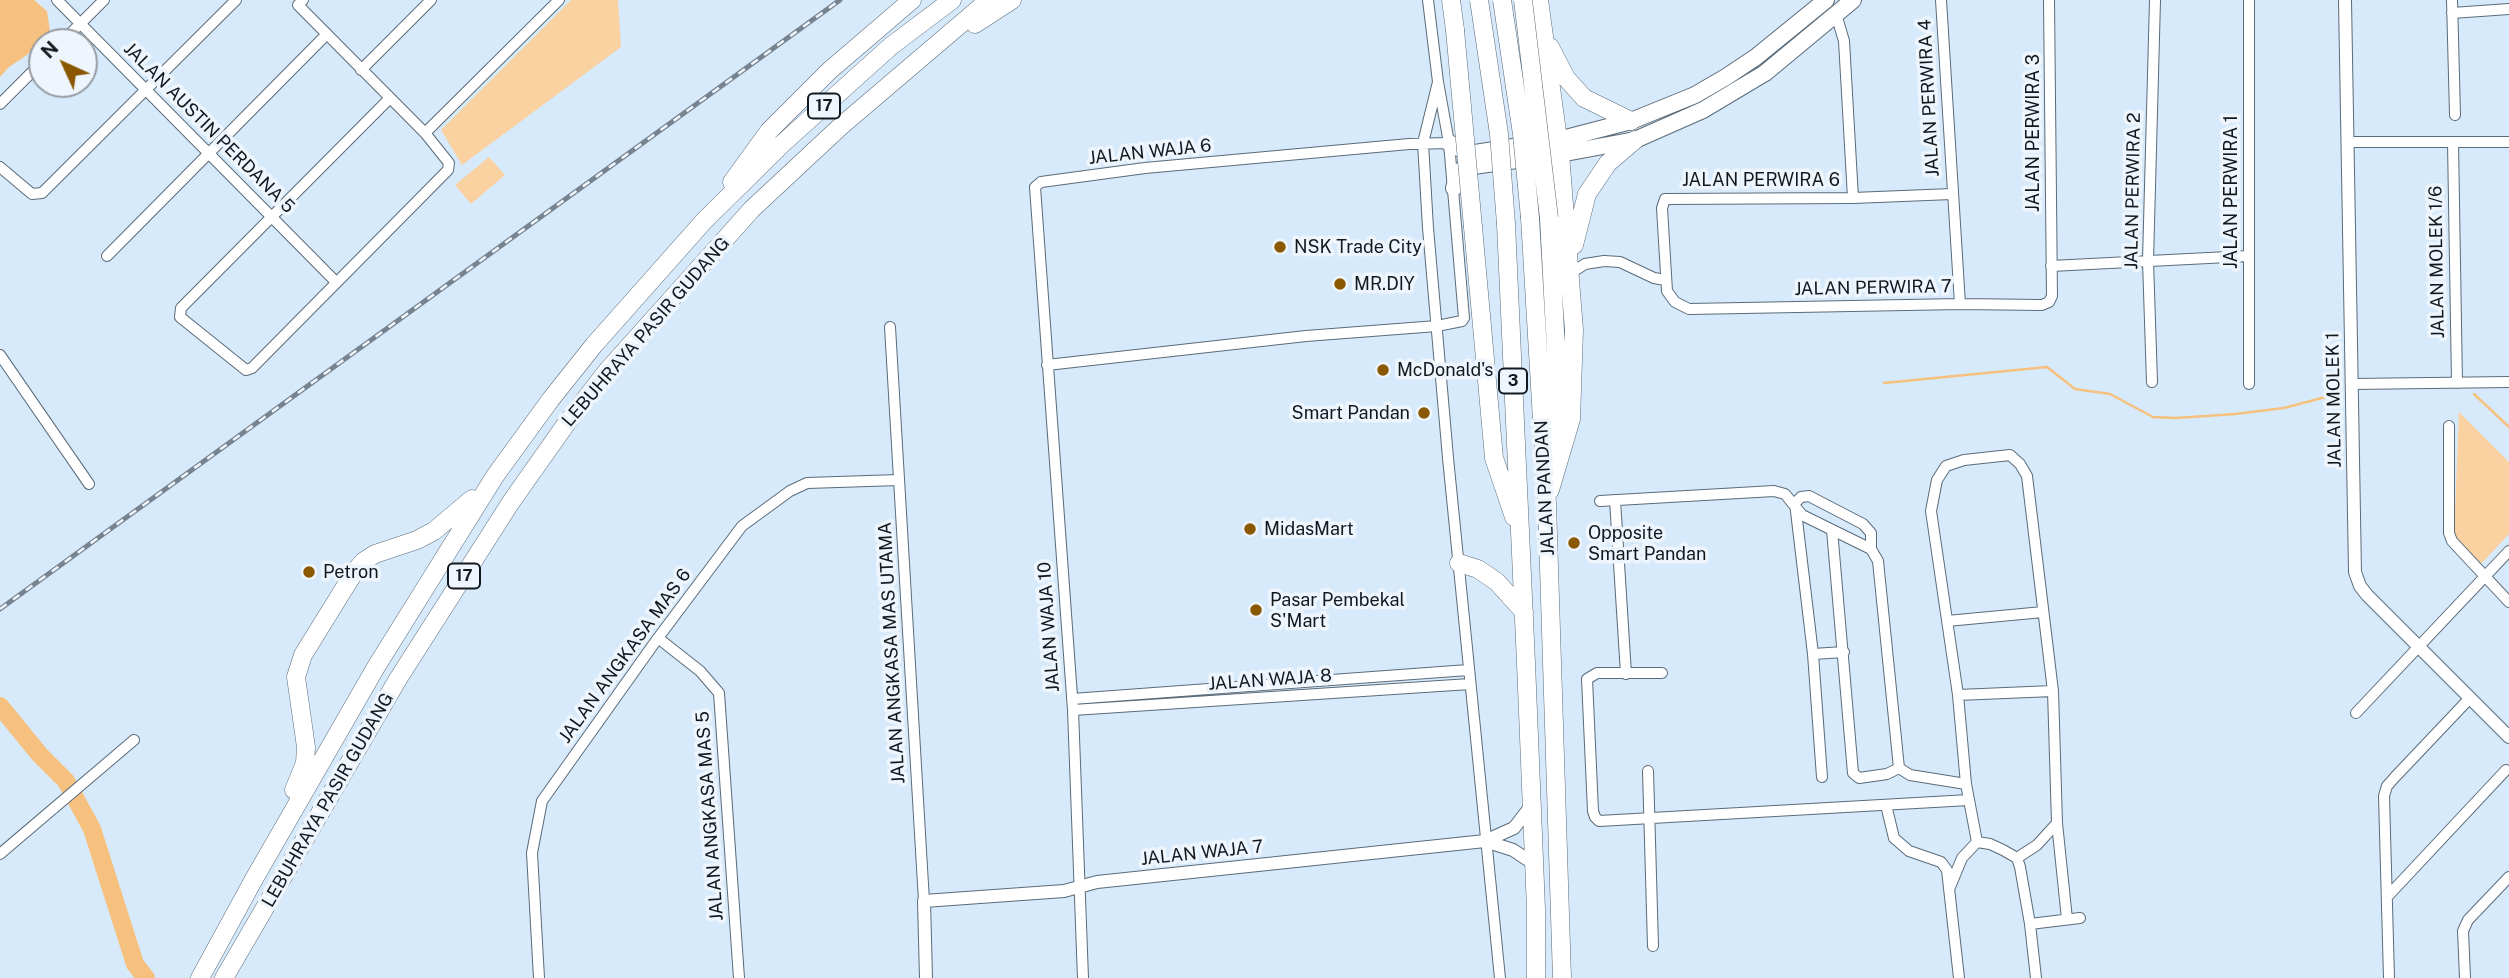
<!DOCTYPE html>
<html>
<head>
<meta charset="utf-8">
<style>
  body { margin:0 }
  #map { position:relative; width:2509px; height:978px; overflow:hidden; background:#d7eafb; font-family:"Public Sans",sans-serif }
  canvas { display:block }
  .north { position:absolute; left:28px; top:28px; width:70px; height:70px; box-sizing:border-box; background:#eef5fc; border:2px solid #969da3; border-radius:50%; rotate:315deg; font-size:19px; font-weight:700; line-height:28px; text-align:center; color:#11181e }
  .north::after { content:''; display:block; margin:auto; width:24px; height:32px; background:#8a5801; clip-path:polygon(50% 0,100% 100%,50% 72%,0 100%) }
</style>
</head>
<body>
<div id="map">
<canvas width="2509" height="978"></canvas>
<div class="north">N</div>
</div>
<script>
const g = document.querySelector('canvas').getContext('2d');
g.lineJoin = 'round';
function fillPath(path, color) { g.fillStyle = color; g.fill(path, 'evenodd'); }
const shape = rows => new Path2D(rows.map(r => 'M' + r).join(''));
function stroke(path, color, width, dash) { g.strokeStyle = color; g.lineWidth = width; g.lineCap = dash ? 'butt' : 'round'; g.setLineDash(dash || []); g.stroke(path); }
function drawText(font, color, halo, rows, align = 'center') {
  g.font = font + ' "Public Sans",sans-serif'; g.lineWidth = 7; g.setLineDash([]); g.textBaseline = 'middle'; g.strokeStyle = halo; g.fillStyle = color; for (const [text, x, y, turn = 0] of rows) {
    g.save(); g.translate(x, y); g.rotate((+turn || 0) * Math.PI / 180); g.textAlign = isNaN(turn) ? turn : align; if (halo) g.strokeText(text, 0, 0); g.fillText(text, 0, 0); g.restore();
  }
}
const green = shape([
  [571,0,618,0,621,47,462,165,441,130],
  [489,157,505,175,471,204,455,185],
  [2459,412,2509,462,2509,534,2481,564,2454,536]
]);
const water = shape([
  [0,0,34,0,47,11,50,31,27,55,9,67,0,77]
]);
const stream = shape([
  [1884,383,2047,367,2075,389,2110,394,2153,417,2176,418,2235,414,2284,408,2337,394],
  [2474,394,2509,427]
]);
const river = shape([
  [0,706,40,755,66,781,92,829,135,964,146,978]
]);
const minor = shape([
  [57,0,336,282],
  [303,0,298,5,425,133,449,163,448,170,252,368,246,370,180,317,181,308,390,98],
  [1941,0,1960,304],
  [2452,0,2455,115],
  [2452,13,2509,9],
  [1836,14,1844,41,1853,198],
  [62,42,104,0],
  [361,70,431,0],
  [1438,82,1423,143,1428,228,1448,458,1500,978],
  [0,104,42,62],
  [425,133,559,0],
  [2348,142,2509,142],
  [2453,142,2457,383],
  [0,167,32,194,42,193,236,0],
  [1952,194,1853,198,1665,199,1662,208,1667,291,1675,302,1689,309,1960,304,2042,305,2049,302,2052,296,2049,0],
  [107,256,326,35],
  [2051,266,2248,256],
  [1571,273,1585,264,1604,261,1620,262,1654,278,1665,280],
  [890,327,924,901],
  [0,355,89,484],
  [1047,365,1306,336,1437,326,1462,321,1464,318,1449,143,1438,82,1428,0],
  [2152,382,2148,261,2155,0],
  [2249,384,2249,0],
  [2352,384,2509,382],
  [2449,426,2449,533,2452,541,2509,602],
  [1615,500,1626,674],
  [1600,501,1774,491,1785,494,1802,515,1871,549,1878,561,1899,768,1910,775,1966,784,1977,842,1962,858,1950,887],
  [1832,530,1853,773,1859,778,1887,774,1899,768],
  [1947,621,2043,612],
  [658,638,700,671,719,693,739,978],
  [1813,654,1844,652],
  [1662,673,1597,673,1587,679,1593,811,1595,817,1599,821,1969,800],
  [1958,695,2053,691],
  [1072,699,1468,670],
  [1073,710,1470,684],
  [2356,713,2509,551],
  [1648,771,1653,946],
  [1822,777,1813,654,1795,503,1801,497,1809,496,1863,524,1871,533,1871,549],
  [1966,784,1958,695,1931,511,1937,480,1946,466,1964,460,2010,455,2020,464,2027,476,2053,691,2057,823,2067,919],
  [1886,805,1894,838,1909,851,1941,862,1947,870,1959,978],
  [1977,842,1990,844,2003,850,2017,858,2020,867,2030,924,2036,978],
  [0,854,134,740],
  [2017,858,2037,845,2057,823],
  [2387,897,2506,770],
  [2030,924,2080,918],
  [539,978,532,853,542,801,658,638,742,526,790,491,807,483,899,480],
  [1083,978,1073,710,1035,187,1041,182,1145,168,1409,144,1449,143],
  [2389,978,2384,796,2387,786,2395,777,2469,699],
  [2465,978,2463,931,2468,920,2509,877]
]);
const tertiary = shape([
  [2345,0,2355,572,2360,586,2367,595,2509,737],
  [1485,841,1513,850,1534,864],
  [926,978,924,901,1064,891,1097,882,1485,841,1514,828,1531,806]
]);
const primary = shape([
  [1449,143,1467,152,1475,153,1558,140,1631,121,1695,95,1726,77,1756,57,1826,0],
  [1454,188,1460,171,1466,167,1560,154,1635,140,1703,110,1765,73,1853,0]
]);
const trunk = shape([
  [1451,0,1455,30],
  [1539,0,1560,154,1574,330,1571,419,1550,490],
  [975,24,1012,0],
  [1550,47,1566,78,1584,98,1631,121],
  [732,182,769,131,829,71,912,0],
  [1530,218,1547,504,1562,978],
  [1549,218,1556,350,1557,425,1554,445],
  [1506,224,1526,663,1536,909,1536,978],
  [1473,227,1494,458,1514,517],
  [1574,245,1587,194,1608,163,1635,140],
  [1459,563,1478,569,1497,582,1524,612],
  [294,790,305,763,306,747,296,677,303,655,355,571,364,561,375,554,417,540,434,531,472,499],
  [200,978,254,879,376,667,495,476,551,399,594,345,704,221,782,144,891,46,952,0],
  [224,978,398,679,511,502,566,424,607,371,752,209,841,126,989,0]
]);
const rail = shape([
  [0,609,840,0]
]);
const trunkBridge = shape([
  [1479,0,1499,134,1506,224],
  [1502,0,1522,134,1530,218],
  [1523,0,1549,218],
  [1455,30,1473,227]
]);
const markers = [
  [1280,247,7,"#8a5801"],
  [1340,284,7,"#8a5801"],
  [1383,370,7,"#8a5801"],
  [1424,413,7,"#8a5801"],
  [1250,529,7,"#8a5801"],
  [1574,543,7,"#8a5801"],
  [309,572,7,"#8a5801"],
  [1256,610,7,"#8a5801"]
];
const shields = [
  [824,106,32],
  [1513,381,28],
  [464,576,32]
];
const shieldNames = [
  ["17",824,106],
  ["3",1513,381],
  ["17",464,576]
];
const streetNames = [
  ["JALAN PERWIRA 4",1929,98,-93],
  ["JALAN AUSTIN PERDANA 5",209,128,45],
  ["JALAN PERWIRA 3",2033,133,-90],
  ["JALAN WAJA 6",1150,152,-6],
  ["JALAN PERWIRA 6",1761,180],
  ["JALAN PERWIRA 2",2133,191,-89],
  ["JALAN PERWIRA 1",2231,192,-90],
  ["JALAN MOLEK 1/6",2437,262,-91],
  ["JALAN PERWIRA 7",1873,288,-1],
  ["LEBUHRAYA PASIR GUDANG",646,332,-49],
  ["JALAN MOLEK 1",2334,400,-91],
  ["JALAN PANDAN",1545,488,-93],
  ["JALAN WAJA 10",1049,627,-94],
  ["JALAN ANGKASA MAS UTAMA",892,653,-93],
  ["JALAN ANGKASA MAS 6",625,656,-54],
  ["JALAN WAJA 8",1270,680,-4],
  ["LEBUHRAYA PASIR GUDANG",328,800,-60],
  ["JALAN ANGKASA MAS 5",710,816,-94],
  ["JALAN WAJA 7",1202,853,-6]
];
const poiNames = [
  ["NSK Trade City",1294,247],
  ["MR.DIY",1354,284],
  ["McDonald's",1397,370],
  ["Smart Pandan",1410,413,"right"],
  ["MidasMart",1264,529],
  ["Opposite",1588,533],
  ["Smart Pandan",1588,554],
  ["Petron",323,572],
  ["Pasar Pembekal",1270,600],
  ["S'Mart",1270,621]
];
fillPath(green, '#fad1a1');
fillPath(water, '#f6c07e');
stroke(stream, '#f6c07e', 2.5);
stroke(river, '#f6c07e', 18);
stroke(minor, '#5a6b79', 12);
stroke(tertiary, '#5a6b79', 14);
stroke(primary, '#5a6b79', 18);
stroke(trunk, '#5a6b79', 19);
stroke(minor, '#fff', 10);
stroke(tertiary, '#fff', 12);
stroke(primary, '#fff', 16);
stroke(trunk, '#fff', 18);
stroke(rail, '#778490', 5);
stroke(rail, '#eef5fc', 2.5, [8]);
stroke(trunkBridge, '#5a6b79', 19, []);
stroke(trunkBridge, '#fff', 18);
for (const [x, y, r, color] of markers) { const dot = new Path2D(); dot.arc(x, y, r, 0, 2 * Math.PI); g.fillStyle = color; g.fill(dot); stroke(dot, '#eef5fc', 2.5); }
for (const [x, y, w] of shields) { const box = new Path2D(); box.roundRect(x - w / 2, y - 12.5, w, 25, 5); g.fillStyle = '#eef5fc'; g.fill(box); stroke(box, '#11181e', 2); }
drawText('bold 16px', '#11181e', null, shieldNames);
drawText('18px', '#11181e', '#eef5fc', streetNames);
drawText('18px', '#11181e', '#eef5fc', poiNames, 'left');
</script>
</body>
</html>
